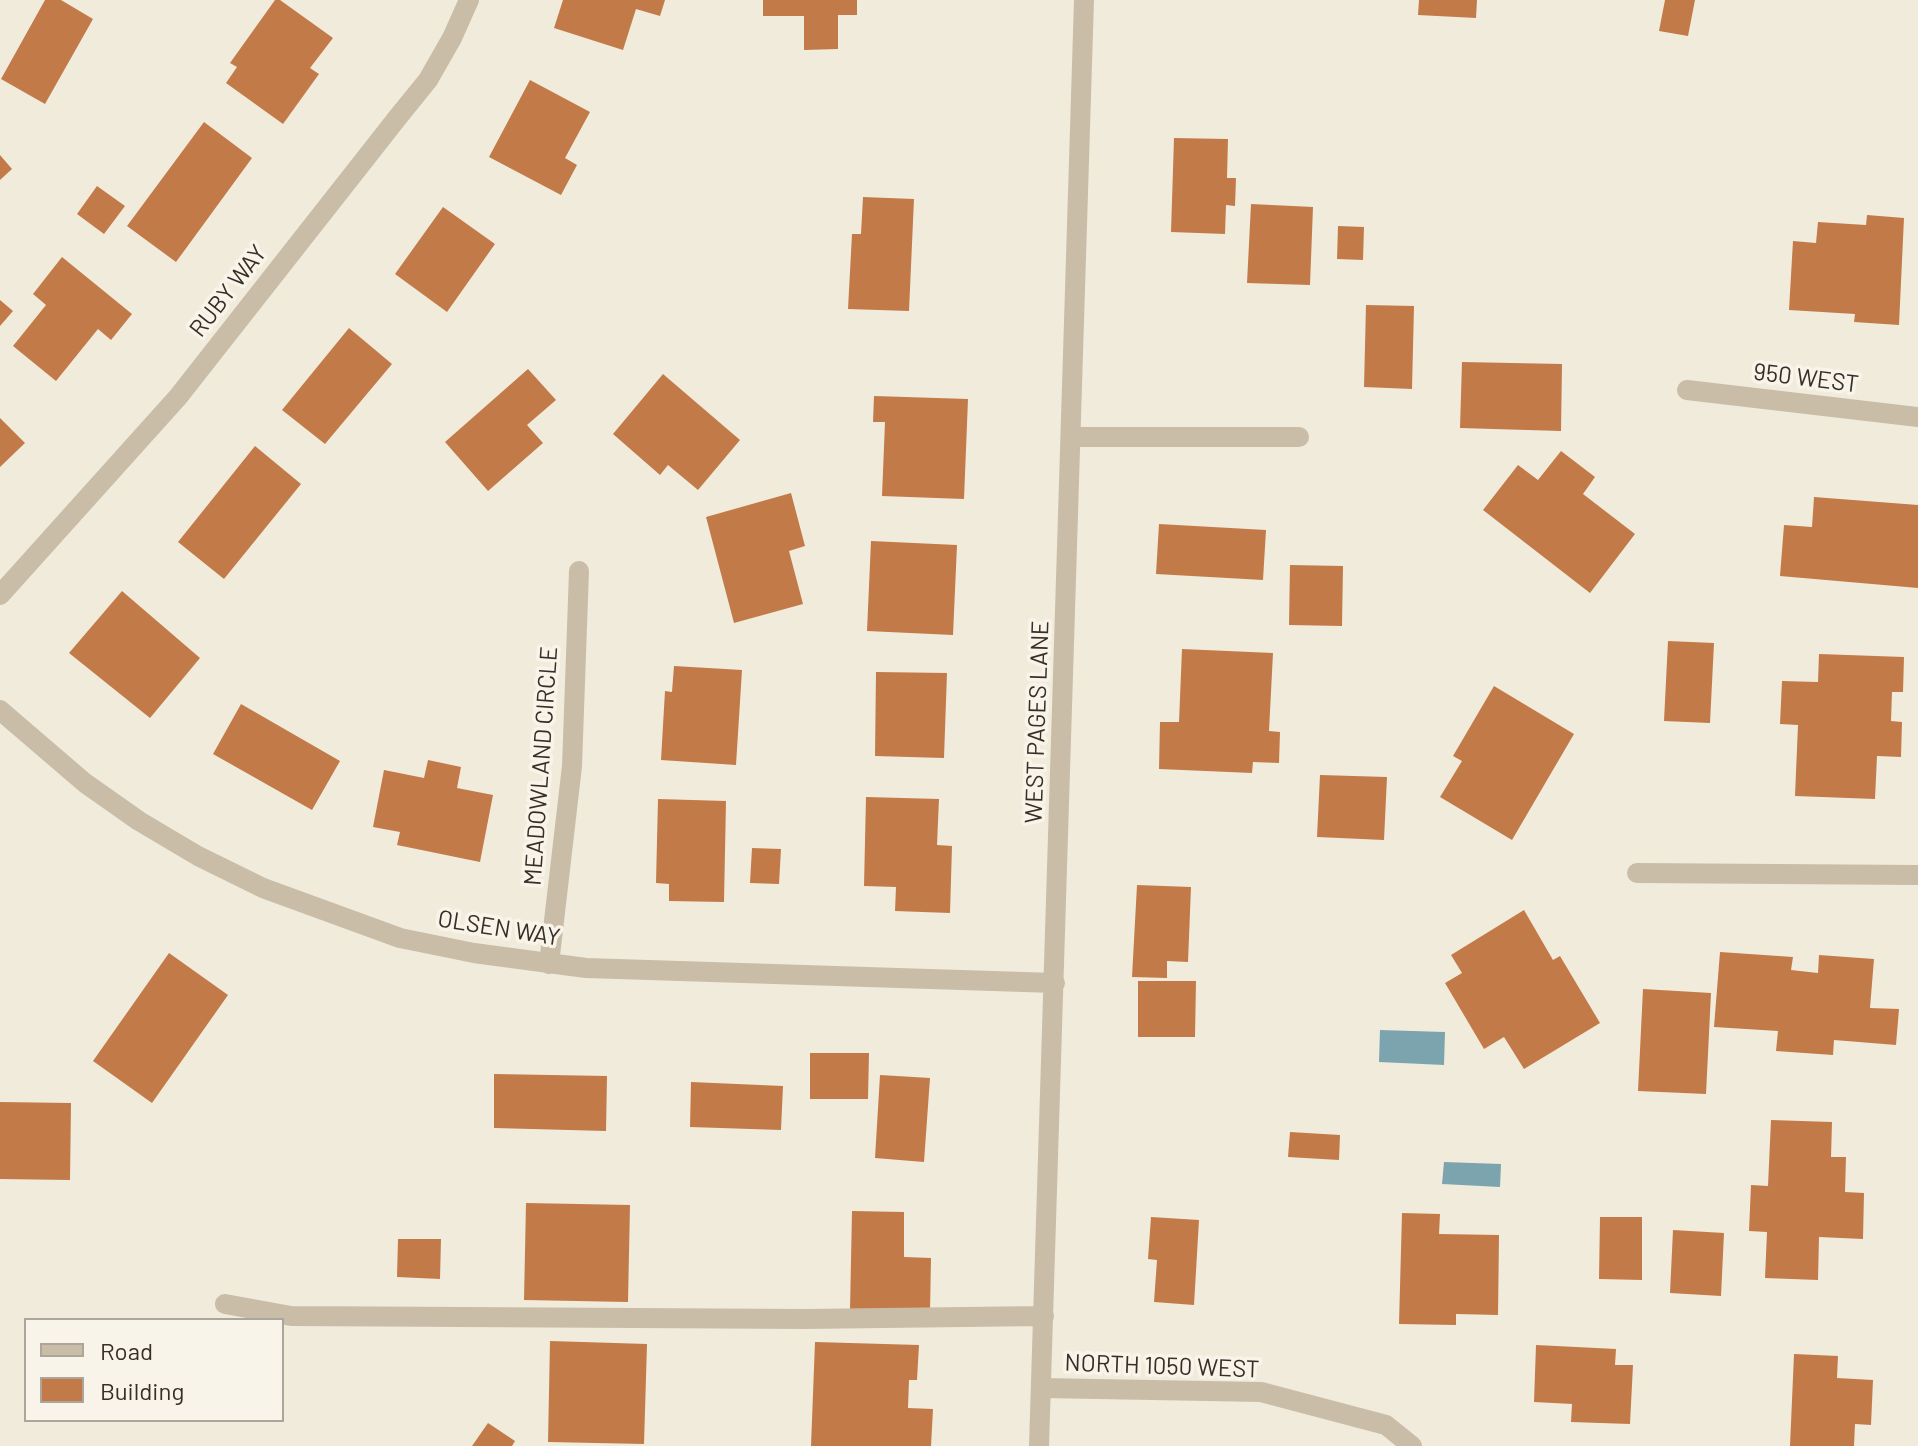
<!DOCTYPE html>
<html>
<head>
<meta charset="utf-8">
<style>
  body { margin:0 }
  #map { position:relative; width:1918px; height:1446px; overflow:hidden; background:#f1ebdc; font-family:Barlow,sans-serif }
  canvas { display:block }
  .legend { position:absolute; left:24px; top:1318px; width:260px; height:104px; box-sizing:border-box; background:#f9f4e9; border:2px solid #aba59c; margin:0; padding:10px 14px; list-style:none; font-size:24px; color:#362f28 }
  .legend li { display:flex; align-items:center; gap:16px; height:40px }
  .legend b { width:40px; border:2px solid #aba59c }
</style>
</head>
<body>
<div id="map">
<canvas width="1918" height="1446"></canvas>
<ul class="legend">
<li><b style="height:10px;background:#c9bda8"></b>Road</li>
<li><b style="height:22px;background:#c37a49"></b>Building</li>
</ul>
</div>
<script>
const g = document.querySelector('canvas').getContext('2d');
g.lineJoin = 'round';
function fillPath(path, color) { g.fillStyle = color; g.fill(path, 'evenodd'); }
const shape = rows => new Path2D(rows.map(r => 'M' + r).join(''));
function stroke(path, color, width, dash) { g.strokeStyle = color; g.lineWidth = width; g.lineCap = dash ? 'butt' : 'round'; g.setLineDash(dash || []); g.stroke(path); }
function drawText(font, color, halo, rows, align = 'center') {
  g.font = font + ' Barlow,sans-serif'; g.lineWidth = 7; g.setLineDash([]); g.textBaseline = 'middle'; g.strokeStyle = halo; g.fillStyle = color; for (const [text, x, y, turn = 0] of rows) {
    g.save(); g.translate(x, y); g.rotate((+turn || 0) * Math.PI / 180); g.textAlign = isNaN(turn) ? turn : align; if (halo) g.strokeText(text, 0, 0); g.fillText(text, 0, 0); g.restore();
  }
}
const water = shape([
  [1380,1030,1445,1032,1444,1065,1379,1062],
  [1444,1162,1501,1164,1500,1187,1442,1184]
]);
const building = shape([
  [45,0,61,0,93,19,45,104,1,79],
  [275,0,280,0,333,38,310,68,319,74,283,124,226,83,237,67,230,63],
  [563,0,665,0,660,16,636,9,623,50,554,28],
  [763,0,857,0,857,15,838,15,838,49,804,50,804,16,763,16],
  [1419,0,1477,0,1476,18,1418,15],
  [1665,0,1695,0,1688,36,1659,31],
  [530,80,590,112,565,158,577,165,561,195,489,157],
  [204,122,252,158,176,262,127,226],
  [1174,138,1228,139,1227,178,1236,178,1235,206,1226,205,1225,234,1171,232],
  [0,155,12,169,0,180],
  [97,186,125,206,104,234,77,214],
  [863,197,914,199,909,311,848,309,852,234,861,234],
  [1251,204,1313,207,1310,285,1247,283],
  [443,207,495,244,447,312,395,274],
  [1867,215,1904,218,1899,325,1854,322,1855,314,1789,310,1793,241,1816,243,1818,222,1866,225],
  [1338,226,1364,227,1363,260,1337,259],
  [62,257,132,314,111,340,98,329,56,381,13,346,46,305,33,294],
  [0,300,13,311,0,326],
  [1366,305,1414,306,1412,389,1364,387],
  [349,328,392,364,325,444,282,410],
  [1462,362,1562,364,1561,431,1460,428],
  [528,369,556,400,527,425,543,443,488,491,445,442],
  [663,374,740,440,698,490,668,465,660,475,613,434],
  [874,396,968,399,964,499,882,496,885,422,873,422],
  [0,418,25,443,0,467],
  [255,446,301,484,224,579,178,542],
  [1561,451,1595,477,1583,494,1635,534,1590,593,1483,510,1518,465,1538,480],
  [791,493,805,546,789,551,803,604,734,623,706,517],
  [1814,497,1918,505,1918,588,1780,576,1784,525,1812,527],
  [1159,524,1266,530,1263,580,1156,574],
  [871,541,957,545,953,635,867,631],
  [1290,565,1343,566,1342,626,1289,625],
  [122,591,200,658,150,718,69,653],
  [1668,641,1714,643,1710,723,1664,721],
  [1182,649,1273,653,1269,731,1280,732,1279,763,1253,762,1252,773,1159,769,1160,722,1179,722],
  [1819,654,1904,657,1903,692,1892,692,1891,721,1902,722,1901,757,1877,756,1875,799,1795,796,1798,725,1780,724,1782,681,1818,682],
  [674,666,742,670,736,765,661,760,665,691,672,692],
  [876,672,947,673,944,758,875,756],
  [1494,686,1574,734,1512,840,1440,797,1462,761,1453,756],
  [241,704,340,761,312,810,213,754],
  [428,760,461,767,457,788,493,795,480,862,397,845,400,832,373,827,384,770,424,778],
  [1320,775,1387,777,1384,840,1317,837],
  [866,797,939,799,937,845,952,846,950,913,895,911,896,887,864,886],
  [658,799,726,801,724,902,669,901,669,884,656,883],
  [752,848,781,849,779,884,750,883],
  [1137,885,1191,887,1188,962,1167,961,1167,978,1132,977],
  [1524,910,1553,960,1560,956,1600,1023,1524,1069,1504,1037,1484,1049,1445,983,1462,973,1451,955],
  [1720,952,1793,957,1791,970,1818,973,1819,955,1874,959,1870,1008,1899,1009,1896,1045,1834,1040,1833,1055,1776,1051,1778,1031,1714,1027],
  [169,953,228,995,152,1103,93,1061],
  [1138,981,1196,981,1195,1037,1138,1037],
  [1643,989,1711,993,1706,1094,1638,1091],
  [810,1053,869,1053,868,1099,810,1099],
  [494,1074,607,1076,606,1131,494,1128],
  [880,1075,930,1078,924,1162,875,1158],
  [691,1082,783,1086,781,1130,690,1127],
  [0,1102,71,1103,70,1180,0,1179],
  [1771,1120,1832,1122,1831,1157,1846,1157,1845,1192,1864,1193,1863,1239,1819,1237,1818,1280,1765,1278,1767,1232,1749,1231,1751,1185,1768,1186],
  [1290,1132,1340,1135,1339,1160,1288,1157],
  [526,1203,630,1205,628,1302,524,1300],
  [852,1211,904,1212,904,1257,931,1258,930,1312,850,1310],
  [1402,1213,1440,1214,1439,1234,1499,1235,1498,1315,1456,1314,1456,1325,1399,1324],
  [1151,1217,1199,1220,1194,1305,1154,1302,1157,1260,1148,1259],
  [1600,1217,1642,1217,1642,1280,1599,1279],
  [1673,1230,1724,1233,1721,1296,1670,1293],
  [398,1239,441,1239,440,1279,397,1277],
  [550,1341,647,1344,644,1444,548,1442],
  [815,1342,919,1345,917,1380,909,1380,908,1408,933,1409,931,1446,811,1446],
  [1536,1345,1616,1349,1615,1365,1633,1365,1630,1424,1571,1422,1572,1404,1534,1402],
  [1794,1354,1838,1356,1837,1378,1873,1380,1871,1425,1855,1424,1854,1446,1790,1446],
  [488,1423,515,1441,512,1446,472,1446]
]);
const minor = shape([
  [1687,390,1918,417],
  [1071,437,1299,437],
  [0,595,178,397,398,117,428,80,452,38,469,0],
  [0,710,85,783,139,821,198,856,263,888,400,938,474,953,586,968,1055,983],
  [1637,873,1918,875],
  [549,964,572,766,579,571],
  [225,1304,291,1316,805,1319,1044,1316],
  [1042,1388,1261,1392,1386,1425,1412,1446],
  [1039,1446,1084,0]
]);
const streetNames = [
  ["RUBY WAY",228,291,-52],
  ["950 WEST",1806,378,7],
  ["WEST PAGES LANE",1037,722,-88],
  ["MEADOWLAND CIRCLE",541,766,-86],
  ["OLSEN WAY",499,928,9],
  ["NORTH 1050 WEST",1162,1366,2]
];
fillPath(water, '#7ca4ae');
fillPath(building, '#c37a49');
stroke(minor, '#c9bda8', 20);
drawText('24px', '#362f28', '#f9f4e9', streetNames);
</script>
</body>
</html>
